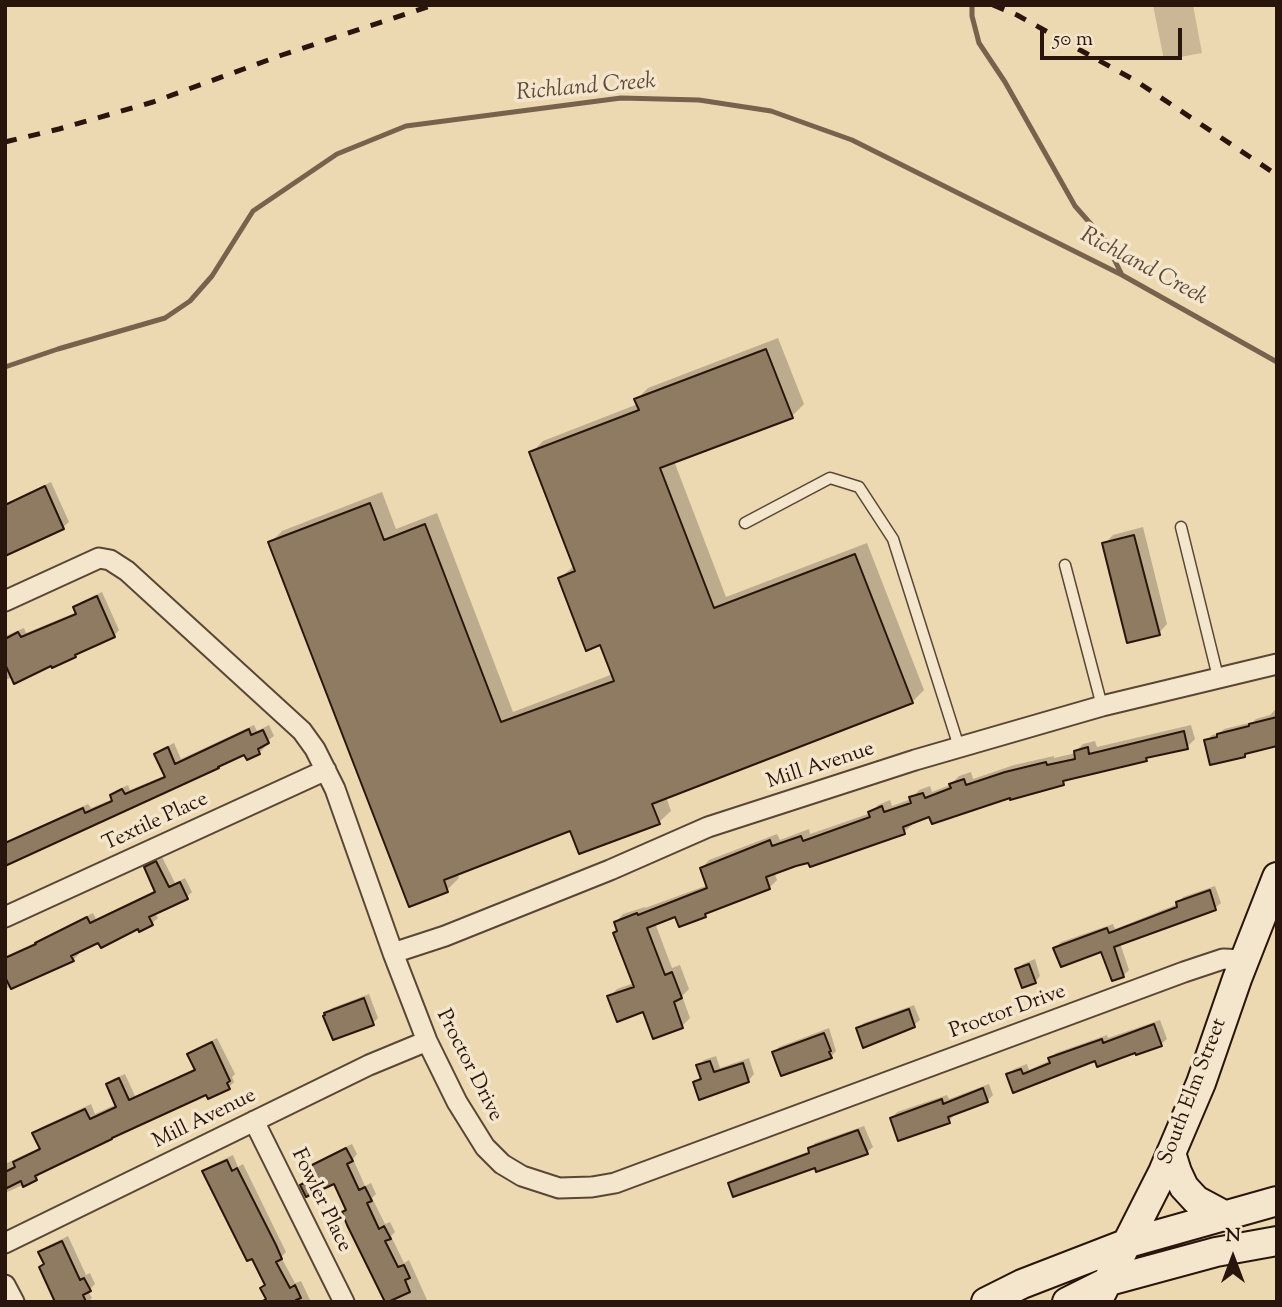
<!DOCTYPE html>
<html>
<head>
<meta charset="utf-8">
<style>
  body { margin:0 }
  #map { position:relative; width:1282px; height:1307px; overflow:hidden; background:#ecd8b1; font-family:"Sorts Mill Goudy",serif }
  canvas { display:block }
  .frame { position:absolute; inset:0; border:7px solid #2a150c; pointer-events:none }
  .north { position:absolute; left:1198px; top:1223px; width:70px; height:70px; -webkit-text-stroke:5px #f3e6cc; paint-order:stroke; rotate:0deg; font-size:19px; font-weight:700; line-height:28px; text-align:center; color:#2a150c }
  .north::after { content:''; display:block; margin:auto; width:24px; height:32px; background:#2a150c; clip-path:polygon(50% 0,100% 100%,50% 72%,0 100%) }
  .scale { position:absolute; left:1040px; top:28px; width:142px; height:32px; box-sizing:border-box; border:4px solid #2a150c; border-top:0; padding-left:9px; font-size:21px; line-height:24px; white-space:nowrap; color:#2a150c; -webkit-text-stroke:5px #f3e6cc; paint-order:stroke }
</style>
</head>
<body>
<div id="map">
<canvas width="1282" height="1307"></canvas>
<div class="frame"></div>
<div class="north">N</div>
<div class="scale">50 m</div>
</div>
<script>
const g = document.querySelector('canvas').getContext('2d');
g.lineJoin = 'round';
function fillPath(path, color) { g.fillStyle = color; g.fill(path, 'evenodd'); }
const shape = rows => new Path2D(rows.map(r => 'M' + r).join(''));
function stroke(path, color, width, dash) { g.strokeStyle = color; g.lineWidth = width; g.lineCap = dash ? 'butt' : 'round'; g.setLineDash(dash || []); g.stroke(path); }
function drawText(font, color, halo, rows, align = 'center') {
  g.font = font + ' "Sorts Mill Goudy",serif'; g.lineWidth = 7; g.setLineDash([]); g.textBaseline = 'middle'; g.strokeStyle = halo; g.fillStyle = color; for (const [text, x, y, turn = 0] of rows) {
    g.save(); g.translate(x, y); g.rotate((+turn || 0) * Math.PI / 180); g.textAlign = isNaN(turn) ? turn : align; if (halo) g.strokeText(text, 0, 0); g.fillText(text, 0, 0); g.restore();
  }
}
const green = shape([
  [1153,5,1193,5,1202,53,1164,60]
]);
const shadow = shape([
  [778,338,804,404,792,416,674,461,726,597,867,543,924,690,912,702,666,797,671,811,659,822,571,829,457,873,459,878,447,890,270,543,282,531,382,492,396,529,437,513,513,712,613,674,601,643,560,578,575,565,531,453,543,441,638,404,636,400,648,388],
  [51,482,69,522,63,527,5,554,5,504],
  [1143,527,1167,624,1159,633,1104,544,1113,535],
  [102,592,119,630,114,636,81,650,75,656,5,680,5,636,24,628,26,633,77,612,75,607,81,602],
  [1275,710,1277,710,1277,744,1249,751,1245,755,1206,741,1212,735,1220,733,1224,729,1253,722,1256,719,1270,715],
  [254,725,257,731,269,725,274,736,263,744,265,747,259,753,245,752,5,864,5,842,88,804,91,808,113,799,112,796,117,790,128,785,130,790,166,775,156,754,162,749,174,743,181,759],
  [1191,725,1195,739,1187,747,1150,755,1146,759,1068,778,1063,783,931,815,911,822,912,825,904,832,774,872,777,880,769,888,710,910,705,915,680,925,676,915,655,923,672,968,680,965,689,989,682,996,690,1018,682,1026,654,1037,644,1010,609,997,617,989,634,983,616,922,623,914,645,907,645,908,708,885,702,868,709,860,777,834,780,840,809,829,810,834,871,813,878,805,890,800,892,806,911,799,919,790,930,786,932,792,950,785,959,776,971,772,973,779,1014,765,1054,756,1054,758,1076,753,1076,751,1083,744,1095,741,1097,747],
  [162,857,175,883,185,878,192,892,186,898,155,913,158,918,152,923,140,929,139,927,99,941,77,951,79,954,73,960,5,989,6,956,39,941,43,938,93,913,96,919,156,890,146,867,151,862],
  [1215,886,1221,903,1215,908,1120,943,1129,970,1124,975,1113,979,1102,949,1055,948,1061,942,1113,924,1115,929,1178,904,1183,897],
  [1035,959,1040,976,1035,982,1017,969,1023,964],
  [369,994,378,1018,373,1023,326,1014,332,1008],
  [914,1005,920,1020,914,1025,858,1029,864,1023],
  [1160,1020,1167,1039,1161,1044,1096,1059,1014,1090,1008,1075,1014,1069,1027,1064,1029,1070,1051,1060,1050,1058,1056,1053,1107,1035,1108,1038],
  [829,1028,836,1051,831,1057,774,1053,779,1047],
  [217,1038,235,1074,232,1077,234,1082,229,1087,207,1092,40,1171,41,1173,36,1179,5,1193,5,1164,41,1147,34,1134,40,1128,91,1104,95,1114,117,1104,108,1085,113,1079,125,1074,135,1096,196,1068,189,1054,195,1049],
  [716,1056,720,1068,749,1058,754,1074,749,1080,700,1098,695,1082,702,1076,698,1066,704,1060],
  [989,1084,993,1095,987,1101,953,1113,954,1115,949,1121,892,1118,897,1112,947,1095,949,1099],
  [864,1126,873,1147,867,1152,730,1184,736,1178,810,1151,810,1149,815,1143],
  [352,1144,357,1154,353,1159,365,1186,371,1183,376,1194,372,1198,385,1224,390,1222,395,1232,391,1236,404,1263,409,1260,428,1302,393,1302,334,1182,302,1186,307,1180,315,1177,310,1167,316,1162],
  [233,1155,238,1167,243,1164,286,1252,281,1257,295,1283,301,1281,311,1302,274,1302,267,1285,205,1172,210,1166],
  [68,1236,86,1275,90,1273,95,1284,88,1291,92,1298,88,1302,58,1302,45,1263,41,1252,46,1247]
]);
const stream = shape([
  [972,5,972,16,979,43,1005,82,1075,206,1104,239,1122,275],
  [5,367,58,349,165,318,190,301,212,276,253,211,337,154,406,126,621,98,699,100,771,111,852,140,1122,275,1277,362]
]);
const building = shape([
  [766,349,793,418,660,468,714,608,855,554,913,703,652,804,660,824,579,854,570,831,444,880,448,892,409,907,268,542,370,503,384,540,425,524,501,722,614,681,600,645,586,651,558,578,575,571,529,452,639,410,634,399,766,349],
  [45,486,64,529,5,556,5,505,45,486],
  [1134,535,1160,635,1127,643,1102,543,1134,535],
  [97,596,115,637,75,655,76,657,52,668,51,666,14,684,5,664,5,639,18,632,21,637,76,614,73,607,97,596],
  [1277,717,1277,746,1245,754,1245,757,1210,765,1204,740,1217,737,1217,734,1249,726,1249,724,1277,717],
  [249,729,251,735,263,730,269,743,258,749,260,754,247,760,244,755,218,767,219,768,5,866,5,843,83,808,85,813,112,801,110,795,122,789,125,794,165,777,154,754,168,747,175,764,249,729],
  [1184,731,1188,749,1146,758,1147,761,1063,781,1064,785,1010,800,1010,798,932,824,929,817,903,827,905,834,856,851,810,867,808,863,796,866,766,877,770,889,705,914,706,917,679,927,675,917,647,928,665,975,672,972,682,998,674,1002,683,1028,653,1039,643,1012,617,1022,607,996,634,987,613,933,617,931,614,922,637,913,638,915,707,888,700,868,770,840,772,846,801,836,803,841,870,817,868,812,882,806,884,812,911,803,909,797,923,793,925,798,951,788,949,784,964,779,966,785,1005,772,1046,762,1047,765,1075,759,1074,751,1088,747,1089,754,1184,731],
  [156,861,169,887,180,882,188,899,149,917,153,925,139,932,138,929,101,948,98,943,71,956,74,961,11,989,5,977,5,958,36,944,35,943,87,917,90,923,155,892,144,867,156,861],
  [1210,890,1216,910,1114,947,1124,977,1112,981,1101,952,1061,967,1053,948,1107,928,1109,933,1177,907,1176,902,1210,890],
  [1029,964,1036,983,1022,988,1015,969,1029,964],
  [364,998,374,1025,333,1040,323,1016,325,1015,324,1013,364,998],
  [909,1009,915,1027,863,1048,856,1028,909,1009],
  [1154,1024,1162,1046,1136,1055,1135,1053,1097,1067,1095,1061,1013,1093,1006,1074,1021,1069,1023,1074,1050,1063,1048,1058,1102,1039,1103,1043,1154,1024],
  [824,1033,831,1051,829,1052,832,1058,781,1076,772,1052,824,1033],
  [212,1042,230,1081,227,1083,230,1089,208,1099,206,1095,112,1138,112,1139,35,1176,37,1180,23,1187,21,1181,5,1189,5,1172,15,1167,13,1162,40,1149,32,1133,85,1109,90,1119,116,1107,106,1084,119,1078,129,1100,195,1070,187,1054,212,1042],
  [710,1061,714,1072,743,1063,749,1082,699,1100,693,1082,701,1079,696,1065,710,1061],
  [983,1088,988,1102,948,1117,950,1123,898,1141,890,1118,942,1099,943,1104,983,1088],
  [858,1130,868,1154,816,1172,815,1168,733,1197,728,1183,809,1153,808,1148,858,1130],
  [346,1148,353,1161,347,1164,359,1190,365,1187,372,1201,367,1203,379,1229,384,1226,391,1239,385,1241,398,1267,404,1265,410,1278,405,1280,410,1292,388,1302,385,1302,347,1225,342,1212,346,1210,334,1184,306,1197,300,1185,314,1178,308,1167,346,1148],
  [227,1160,232,1171,237,1168,276,1245,282,1259,276,1262,290,1288,295,1285,301,1298,296,1300,297,1302,261,1302,266,1299,260,1288,265,1285,252,1259,247,1261,202,1171,227,1160],
  [62,1241,80,1280,84,1278,91,1291,83,1295,86,1302,55,1302,39,1267,44,1264,38,1252,62,1241]
]);
const lane = shape([
  [745,523,830,478,859,487,893,539,959,747],
  [1181,527,1218,677],
  [1065,565,1102,706]
]);
const street = shape([
  [5,601,99,558,110,560,127,571,302,731,315,749,335,789,393,953,427,1041,457,1102,485,1147,502,1164,522,1176,559,1188,592,1187,615,1183,1184,972,1223,959,1245,960],
  [5,917,326,770],
  [393,953,445,936,610,870,708,827,915,760,1102,706,1277,664],
  [254,1121,344,1302],
  [5,1243,369,1065,427,1041],
  [5,1285,14,1302]
]);
const secondary = shape([
  [1171,1153,1177,1172,1184,1187,1196,1200,1224,1215],
  [986,1302,1022,1284,1128,1243,1277,1201],
  [1067,1302,1109,1281,1216,1252,1277,1241],
  [1097,1302,1163,1172,1201,1083,1237,979,1277,877]
]);
const rail = shape([
  [993,5,1017,15,1136,81,1277,175],
  [5,142,59,129,153,102,282,55,433,5]
]);
const streetNames = [
  ["Mill Avenue",821,767,-18],
  ["Textile Place",156,823,-25],
  ["Proctor Drive",1008,1013,-20],
  ["Proctor Drive",468,1066,63],
  ["South Elm Street",1194,1092,-69],
  ["Mill Avenue",205,1120,-26],
  ["Fowler Place",320,1201,64]
];
const waterNames = [
  ["Richland Creek",586,89,-5],
  ["Richland Creek",1143,268,28]
];
fillPath(green, '#cbb795');
fillPath(shadow, '#0003');
stroke(stream, '#77624d', 5);
fillPath(building, '#8f7a62');
stroke(building, '#2a150c', 2);
stroke(lane, '#5a4635', 13);
stroke(street, '#5a4635', 23);
stroke(secondary, '#2a150c', 32);
stroke(lane, '#f3e6cc', 10);
stroke(street, '#f3e6cc', 19);
stroke(secondary, '#f3e6cc', 28);
stroke(rail, '#2a150c', 5, [12, 12]);
drawText('21px', '#2a150c', '#f3e6cc', streetNames);
drawText('italic 23px', '#5d4938', '#f3e6cc', waterNames);
</script>
</body>
</html>
